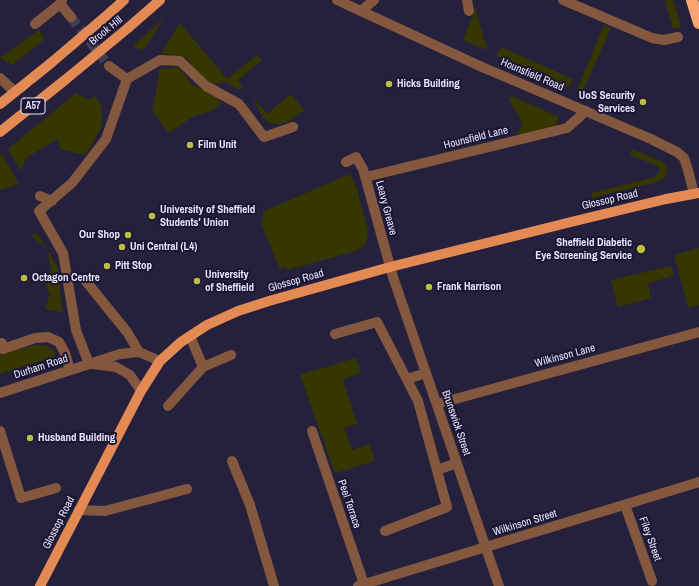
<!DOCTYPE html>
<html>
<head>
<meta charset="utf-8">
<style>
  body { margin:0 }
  canvas { display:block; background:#25203c }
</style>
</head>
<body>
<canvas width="699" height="586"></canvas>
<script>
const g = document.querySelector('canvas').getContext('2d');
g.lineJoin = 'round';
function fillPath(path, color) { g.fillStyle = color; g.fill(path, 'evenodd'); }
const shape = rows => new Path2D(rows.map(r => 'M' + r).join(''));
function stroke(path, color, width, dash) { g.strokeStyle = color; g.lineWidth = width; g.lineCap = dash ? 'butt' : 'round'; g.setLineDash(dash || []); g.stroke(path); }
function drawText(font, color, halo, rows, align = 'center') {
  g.font = font + ' "Archivo Narrow",sans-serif'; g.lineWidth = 4; g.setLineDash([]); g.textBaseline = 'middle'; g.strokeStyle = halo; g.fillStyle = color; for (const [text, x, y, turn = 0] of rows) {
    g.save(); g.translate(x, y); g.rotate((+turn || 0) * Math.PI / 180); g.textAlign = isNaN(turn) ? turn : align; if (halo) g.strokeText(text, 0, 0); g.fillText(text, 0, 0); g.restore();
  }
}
const green = shape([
  [473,0,487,50,463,40,475,10],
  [665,0,673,0,681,27,673,29],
  [164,18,146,47,141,50,133,46],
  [180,23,227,79,257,55,262,60,238,80,244,88,238,89,226,82,214,84,205,81,199,76,186,57,161,53],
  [604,25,611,28,582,93,577,90],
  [39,30,45,39,12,65,0,58],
  [501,47,573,79,569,88,497,56],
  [178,67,193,85,216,96,222,104,217,105,216,109,192,117,169,133,152,111,158,82,159,69],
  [76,93,89,100,95,96,101,105,102,122,100,130,90,148,84,155,60,149,58,139,26,158,21,171,8,149],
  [291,94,304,110,288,122,279,124,270,123,262,117,253,98,267,114],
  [508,97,514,97,559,117,555,128,517,135,523,124],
  [632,149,663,162,666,165,667,172,664,179,657,182,592,198,591,193,654,177,659,173,659,167,656,165,630,155],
  [2,154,19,184,0,190,0,155],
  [350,174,356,186,368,231,367,239,364,246,356,251,287,270,286,267,280,269,261,223,264,211],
  [37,233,58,267,62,312,45,309,50,294,46,287,51,270,47,249,31,236],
  [699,248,699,305,688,308,674,255],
  [671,266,674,275,648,284,651,298,618,307,611,280],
  [34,345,47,346,53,350,56,356,0,374,0,355],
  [356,358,361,373,343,379,357,424,344,428,352,450,370,444,375,461,335,473,300,375]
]);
const minorTunnel = shape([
  [71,17,109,66]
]);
const minor = shape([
  [62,0,60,4,71,17],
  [337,0,482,67,651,139,677,152,684,158,688,170,694,194],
  [467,0,469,11],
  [563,0,652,38,664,40,678,37],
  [361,11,374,0],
  [35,24,60,4],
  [109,66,127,79,160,60,180,61,206,86,239,104,264,137,293,127],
  [0,78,15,92],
  [346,162,356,157,363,169,393,277,499,586],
  [366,177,567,128,586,111],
  [40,196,52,201],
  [85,280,127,332,139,352],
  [335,334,377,322,418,401,447,507,385,531],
  [190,336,203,367],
  [2,343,3,349,35,338,48,337,59,342,65,353,70,370],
  [89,364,76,330,63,253,39,211,72,183,106,139,127,79],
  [93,364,116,367,130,375,141,391],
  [407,379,426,373],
  [0,393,120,354,139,352,160,361],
  [437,404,699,332],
  [168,406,203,367,231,355],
  [0,431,21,498,56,488],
  [312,431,364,584],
  [232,461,250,505,274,586],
  [437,470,457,463],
  [625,505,652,581],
  [79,510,105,511,187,489],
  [358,586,699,482]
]);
const major = shape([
  [113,10,124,0],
  [128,28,160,0],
  [0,104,51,63],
  [0,132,65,80],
  [40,586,141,391,160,361,181,342,207,325,238,311,269,301,390,267,575,221,666,199,699,193]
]);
const highway = shape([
  [692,0,699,23]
]);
const majorBridge = shape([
  [51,63,113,10],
  [65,80,128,28]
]);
const markers = [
  [389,84,4,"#bdbf43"],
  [643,102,4,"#bdbf43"],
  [190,145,4,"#bdbf43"],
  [152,216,4,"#bdbf43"],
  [128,235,4,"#bdbf43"],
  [122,247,4,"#bdbf43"],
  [641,249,5,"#bdbf43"],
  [107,266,4,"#bdbf43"],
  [24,278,4,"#bdbf43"],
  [197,281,4,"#bdbf43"],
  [429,287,4,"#bdbf43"],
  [30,438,4,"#bdbf43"]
];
const shields = [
  [33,106,24]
];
const shieldNames = [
  ["A57",33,106]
];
const streetNames = [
  ["Brook Hill",106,31,-39],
  ["Hounsfield Road",532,75,23],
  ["Hounsfield Lane",476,138,-14],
  ["Glossop Road",610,200,-13],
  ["Leavy Greave",386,208,75],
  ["Glossop Road",296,281,-16],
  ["Wilkinson Lane",565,356,-15],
  ["Durham Road",41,367,-18],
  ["Brunswick Street",456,423,71],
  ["Peel Terrace",349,504,71],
  ["Glossop Road",59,523,-63],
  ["Wilkinson Street",525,523,-17],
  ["Filey Street",650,539,70]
];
const poiNames = [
  ["Hicks Building",397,84],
  ["UoS Security",635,96,"right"],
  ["Services",635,109,"right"],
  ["Film Unit",198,145],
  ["University of Sheffield",160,210],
  ["Students' Union",160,223],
  ["Our Shop",120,235,"right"],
  ["Sheffield Diabetic",632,243,"right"],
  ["Eye Screening Service",632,256,"right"],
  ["Uni Central (L4)",130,247],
  ["Pitt Stop",115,266],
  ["University",205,275],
  ["of Sheffield",205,288],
  ["Octagon Centre",32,278],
  ["Frank Harrison",437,287],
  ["Husband Building",38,438]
];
fillPath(green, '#363600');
stroke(minorTunnel, '#423e58', 10, [10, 5]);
stroke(minor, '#84583f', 10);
stroke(major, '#e38954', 10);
stroke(highway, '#fba472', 12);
stroke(majorBridge, '#e38954', 10);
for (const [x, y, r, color] of markers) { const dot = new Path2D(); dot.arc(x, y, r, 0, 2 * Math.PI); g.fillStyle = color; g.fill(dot); stroke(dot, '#1b1632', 1.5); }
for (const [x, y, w] of shields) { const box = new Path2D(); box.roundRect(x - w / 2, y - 8, w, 16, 3); g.fillStyle = '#1b1632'; g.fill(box); stroke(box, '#e8e6fa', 1); }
drawText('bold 10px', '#e8e6fa', null, shieldNames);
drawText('11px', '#e8e6fa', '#1b1632', streetNames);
drawText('bold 11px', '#e8e6fa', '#1b1632', poiNames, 'left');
</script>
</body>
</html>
